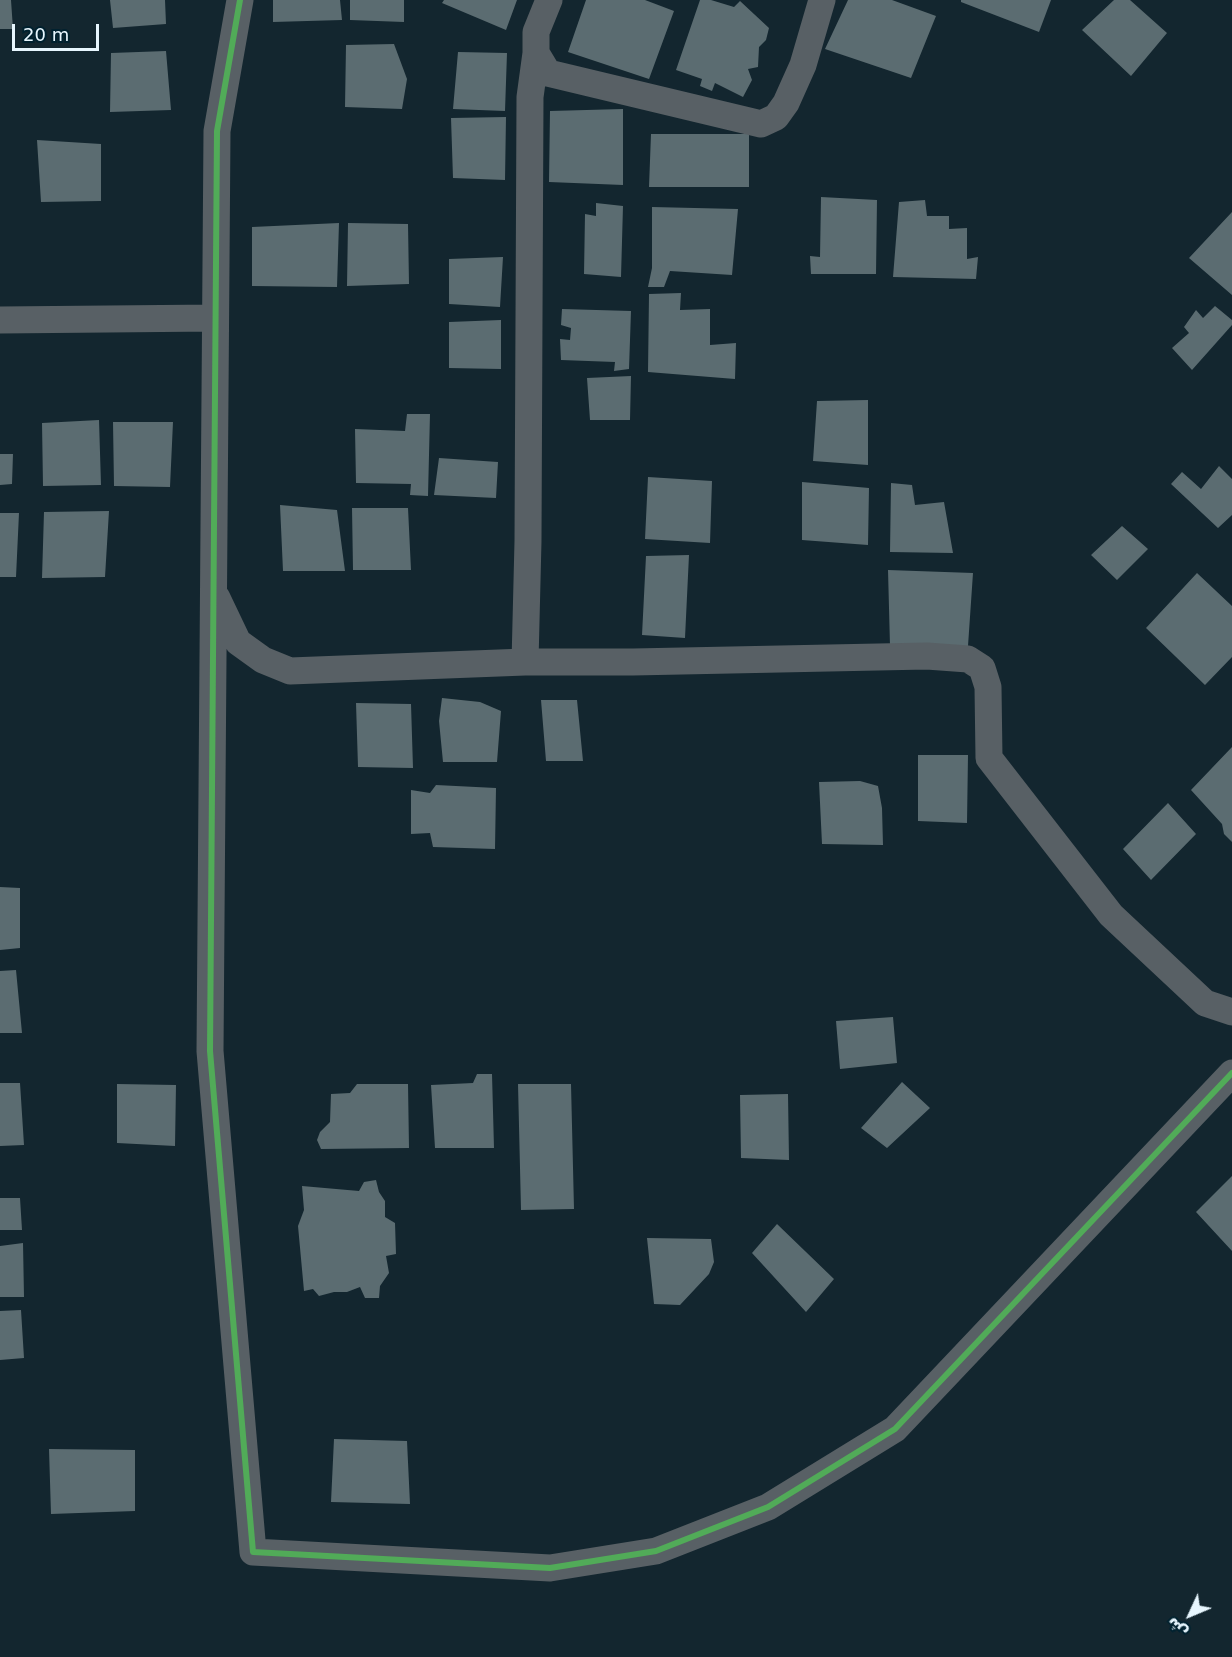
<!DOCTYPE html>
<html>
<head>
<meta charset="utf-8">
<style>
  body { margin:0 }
  #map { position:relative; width:1232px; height:1657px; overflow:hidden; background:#13262f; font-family:"DejaVu Sans",Vazirmatn,sans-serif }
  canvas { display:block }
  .north { position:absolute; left:1160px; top:1585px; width:60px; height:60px; -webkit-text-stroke:4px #00212f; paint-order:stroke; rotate:226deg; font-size:16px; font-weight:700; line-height:24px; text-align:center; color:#e7f6fe }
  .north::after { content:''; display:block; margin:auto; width:21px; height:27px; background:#e7f6fe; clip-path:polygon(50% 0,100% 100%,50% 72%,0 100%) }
  .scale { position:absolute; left:12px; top:24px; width:87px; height:27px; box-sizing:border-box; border:3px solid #e7f6fe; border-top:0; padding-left:8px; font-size:18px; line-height:21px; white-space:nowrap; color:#e7f6fe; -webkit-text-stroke:4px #00212f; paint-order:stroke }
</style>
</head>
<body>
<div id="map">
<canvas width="1232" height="1657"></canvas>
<div class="north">ش</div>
<div class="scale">20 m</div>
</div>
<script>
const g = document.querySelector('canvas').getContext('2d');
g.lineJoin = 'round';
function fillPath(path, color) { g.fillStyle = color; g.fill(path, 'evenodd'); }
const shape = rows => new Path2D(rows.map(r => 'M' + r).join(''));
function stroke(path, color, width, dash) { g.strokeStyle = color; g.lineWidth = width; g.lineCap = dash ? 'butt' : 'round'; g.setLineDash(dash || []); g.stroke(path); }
const building = shape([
  [0,0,11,0,13,29,0,29],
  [110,0,165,0,166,24,113,28],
  [273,0,340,0,342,20,273,22],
  [350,0,404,0,404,22,350,20],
  [444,0,517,0,506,30,442,3],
  [586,0,645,0,674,11,649,79,568,52],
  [700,0,711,0,734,7,740,1,769,28,766,40,759,47,758,67,748,69,752,80,743,97,715,83,712,91,700,86,702,79,676,70],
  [848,0,892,0,936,16,911,78,825,49],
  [961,0,1051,0,1039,32,961,2],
  [1114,0,1130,0,1167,33,1131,76,1082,30],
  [394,44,407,79,402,109,345,107,346,45],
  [166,51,171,110,110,112,111,53],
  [458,52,507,53,505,111,453,109],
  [623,109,623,185,549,182,550,111],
  [506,117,505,180,453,178,451,118],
  [651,134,749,134,749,187,649,187],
  [37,140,101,144,101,201,41,202],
  [821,197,877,200,876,274,811,274,810,256,820,257],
  [925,200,927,216,949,216,949,229,967,228,967,259,978,257,976,279,893,277,899,202],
  [596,203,623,206,621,277,584,274,585,214,596,216],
  [652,207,738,209,732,275,670,271,664,287,648,287,652,268],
  [1232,212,1232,295,1189,258],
  [339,223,337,287,252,286,252,227],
  [348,223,408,224,409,284,347,286],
  [503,257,500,307,449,304,449,259],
  [681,293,680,310,710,309,710,345,736,343,735,379,648,372,649,294],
  [1215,306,1232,320,1232,325,1192,370,1172,348,1189,333,1184,327,1196,310,1203,318],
  [562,309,631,311,629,369,614,371,615,362,561,360,560,339,570,340,571,328,561,325],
  [501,320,501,369,449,368,449,322],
  [631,376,630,420,590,420,587,378],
  [868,400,868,465,813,461,817,401],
  [407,414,430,414,428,496,410,495,411,484,356,483,355,429,405,431],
  [99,420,101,485,43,486,42,423],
  [113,422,173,422,170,487,114,486],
  [0,454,13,454,12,484,0,485],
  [439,458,498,462,496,498,434,495],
  [1219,466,1232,479,1232,515,1218,528,1171,484,1182,472,1201,489],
  [648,477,712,481,710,543,645,539],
  [802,482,869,488,868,545,802,540],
  [891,483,912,485,915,505,944,502,953,553,890,552],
  [280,505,337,510,345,571,283,571],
  [352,508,408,508,411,570,353,570],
  [109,511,105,577,42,578,44,512],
  [0,513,19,513,16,577,0,577],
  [1122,526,1148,549,1117,580,1091,555],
  [689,555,685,638,642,635,646,556],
  [888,570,973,573,968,646,890,646],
  [1197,573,1232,606,1232,657,1205,685,1146,628],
  [442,698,480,702,501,711,497,762,443,762,439,721],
  [541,700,577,700,583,761,546,761],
  [356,703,411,704,413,768,358,767],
  [1232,747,1232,842,1224,834,1222,824,1191,790],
  [918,755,968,755,967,823,918,821],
  [860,781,878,786,882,808,883,845,822,844,819,782],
  [436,785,496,788,495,849,433,847,430,833,411,834,411,790,430,793],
  [1168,803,1196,834,1151,880,1123,849],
  [0,887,20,888,20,948,0,950],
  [16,970,22,1033,0,1033,0,971],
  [893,1017,897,1063,840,1069,836,1021],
  [477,1074,492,1074,494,1148,435,1148,431,1085,473,1083],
  [902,1082,930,1108,887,1148,861,1128],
  [0,1083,20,1083,24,1145,0,1146],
  [117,1084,176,1085,175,1146,117,1143],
  [357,1084,408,1084,409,1148,321,1149,317,1140,320,1132,330,1122,331,1094,350,1093],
  [518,1084,571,1084,574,1209,521,1210],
  [788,1094,789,1160,741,1158,740,1095],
  [1232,1176,1232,1251,1196,1212],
  [376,1180,379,1192,385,1201,385,1217,395,1223,396,1254,386,1256,389,1273,380,1286,379,1298,365,1298,360,1287,347,1292,334,1292,319,1296,313,1289,304,1291,298,1226,304,1210,302,1186,359,1191,364,1182],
  [0,1198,20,1198,22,1230,0,1230],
  [777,1224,834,1279,806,1312,752,1253],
  [647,1238,711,1239,714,1262,709,1274,680,1305,654,1304],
  [23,1243,24,1297,0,1297,0,1246],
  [21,1310,24,1358,0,1360,0,1311],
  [334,1439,407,1441,410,1504,331,1502],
  [49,1449,135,1450,135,1511,51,1514]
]);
const street = shape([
  [240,0,217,131,210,1051,253,1552,550,1568,656,1551,768,1507,895,1429,1232,1073],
  [549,0,536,32,536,53,548,73,761,124,776,117,786,103,803,65,822,0],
  [0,320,215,318],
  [217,598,238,642,263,660,290,671,525,662,633,662,927,656,968,659,982,668,988,687,989,758,1111,915,1205,1003,1232,1012],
  [525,662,528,541,530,97,536,53]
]);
const cycleway = shape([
  [240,0,217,131,210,1051,253,1552,550,1568,656,1551,768,1507,895,1429,1232,1073]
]);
fillPath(building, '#5b6c71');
stroke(street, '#586065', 27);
stroke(cycleway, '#51ab58', 6);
</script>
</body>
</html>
